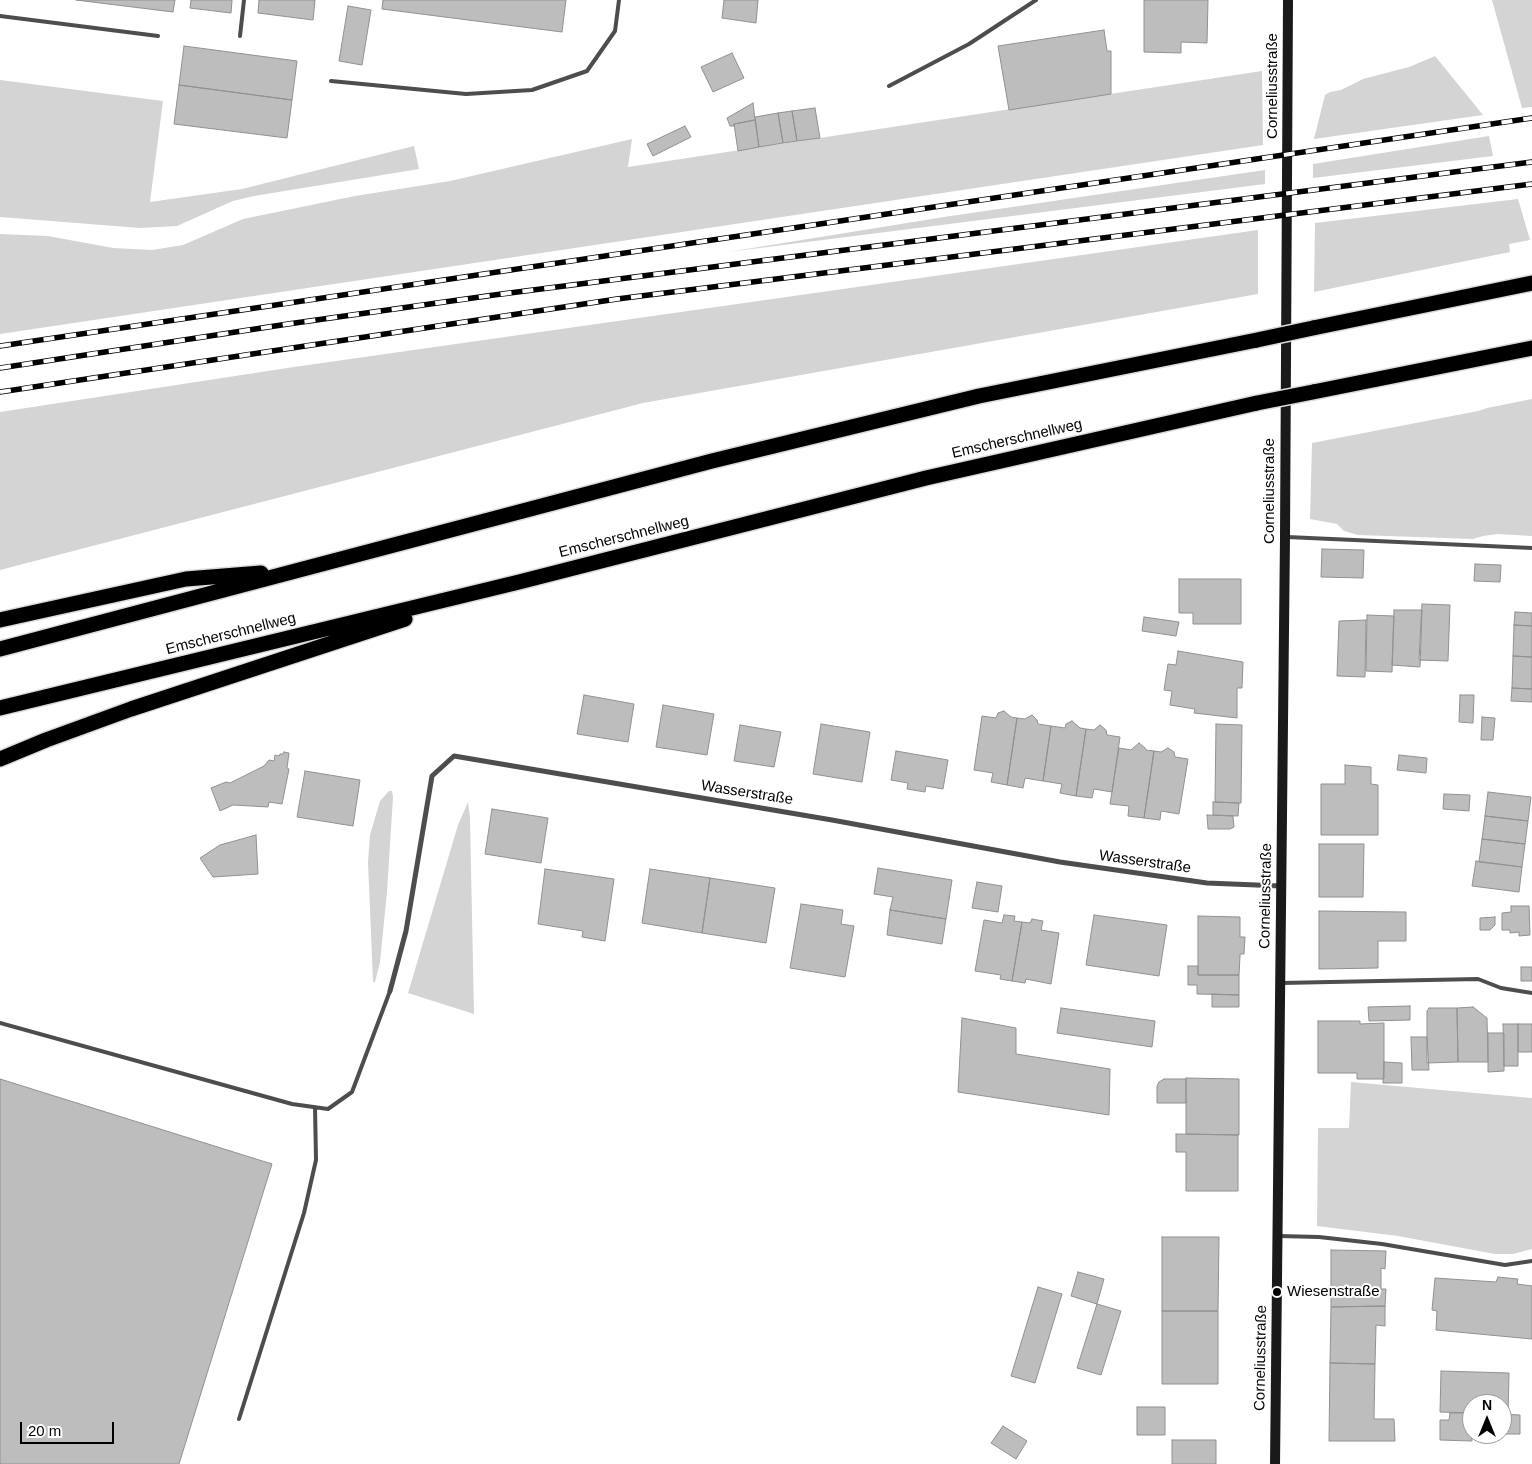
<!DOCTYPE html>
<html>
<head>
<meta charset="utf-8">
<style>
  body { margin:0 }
  #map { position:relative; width:1532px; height:1464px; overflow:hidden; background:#fff; font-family:Arial,sans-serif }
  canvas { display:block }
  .north { position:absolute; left:1462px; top:1394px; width:50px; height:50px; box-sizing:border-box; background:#fff; border:1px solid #999; border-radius:50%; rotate:0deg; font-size:14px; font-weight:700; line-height:20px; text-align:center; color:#000 }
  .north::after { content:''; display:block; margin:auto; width:18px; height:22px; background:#000; clip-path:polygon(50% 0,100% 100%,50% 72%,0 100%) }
  .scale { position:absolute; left:20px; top:1422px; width:94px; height:22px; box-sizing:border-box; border:2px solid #000; border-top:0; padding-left:6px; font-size:15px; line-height:18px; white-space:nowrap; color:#000; -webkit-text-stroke:4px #fff; paint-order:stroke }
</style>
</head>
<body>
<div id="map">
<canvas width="1532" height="1464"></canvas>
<div class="north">N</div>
<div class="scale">20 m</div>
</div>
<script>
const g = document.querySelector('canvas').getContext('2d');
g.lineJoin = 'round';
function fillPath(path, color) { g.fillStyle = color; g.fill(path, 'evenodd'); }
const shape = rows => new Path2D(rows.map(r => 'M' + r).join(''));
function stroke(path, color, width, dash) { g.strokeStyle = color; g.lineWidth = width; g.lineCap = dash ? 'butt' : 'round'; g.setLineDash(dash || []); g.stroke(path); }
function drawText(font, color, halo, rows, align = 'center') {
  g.font = font + ' Arial,sans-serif'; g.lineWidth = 4; g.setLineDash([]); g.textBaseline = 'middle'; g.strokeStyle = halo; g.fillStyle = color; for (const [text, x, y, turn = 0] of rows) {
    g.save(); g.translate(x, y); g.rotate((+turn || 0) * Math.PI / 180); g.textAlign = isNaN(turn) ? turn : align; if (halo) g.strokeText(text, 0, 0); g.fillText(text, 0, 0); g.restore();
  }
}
const green = shape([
  [1492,0,1532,0,1532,107,1522,108],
  [1435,56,1483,115,1314,139,1325,95,1330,92,1341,90,1363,79,1409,67],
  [1262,71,1263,145,0,334,0,234,48,236,113,248,152,250,183,245,243,219,355,196,450,181,632,139,628,167],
  [0,80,163,101,150,202,242,189,414,146,419,169,254,196,233,201,177,226,140,228,0,217],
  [1489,136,1493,156,1313,178,1313,164],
  [1265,170,1265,184,728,252,944,217],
  [1518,199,1530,240,1509,244,1510,252,1314,292,1315,223],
  [1258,230,1258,294,643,403,0,570,0,412,294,367],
  [1532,399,1532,536,1498,534,1483,536,1473,539,1358,535,1344,531,1337,524,1310,519,1312,443,1478,411,1487,408],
  [389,791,392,791,393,797,387,892,380,962,375,982,373,982,368,862,370,835,380,801],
  [468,802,470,818,474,1014,408,993,458,825],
  [1351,1082,1532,1098,1532,1249,1513,1254,1495,1254,1398,1236,1317,1226,1318,1128,1349,1128]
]);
const building = shape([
  [76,0,175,0,173,12,76,0],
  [191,0,232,0,231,13,190,8,191,0],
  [259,0,315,0,313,20,258,13,259,0],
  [383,0,566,0,562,32,382,9,383,0],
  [724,0,758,0,756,23,722,18,724,0],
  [1144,0,1208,0,1207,43,1181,42,1181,53,1144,52,1144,0],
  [348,6,371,10,362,65,339,61,348,6],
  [1104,30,1107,51,1111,51,1111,94,1009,110,998,46,1104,30],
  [184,46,297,61,292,100,179,85,184,46],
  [732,53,744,78,713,92,701,67,732,53],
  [179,85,292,100,287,138,174,124,179,85],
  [753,103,755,120,734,124,734,126,730,126,727,118,753,103],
  [815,108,820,138,797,141,792,111,815,108],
  [792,111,797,141,783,143,778,113,792,111],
  [778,113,783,143,759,147,755,117,778,113],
  [755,120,759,147,738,151,734,124,755,120],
  [685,126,691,137,653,156,647,144,685,126],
  [1322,549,1364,550,1363,578,1321,577,1322,549],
  [1475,564,1501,565,1500,582,1474,581,1475,564],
  [1179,579,1241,579,1241,624,1193,624,1193,613,1179,613,1179,579],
  [1422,604,1450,605,1448,661,1419,660,1422,604],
  [1394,610,1422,610,1420,667,1392,665,1394,610],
  [1515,612,1532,613,1532,626,1514,625,1515,612],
  [1367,615,1394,616,1392,672,1366,671,1367,615],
  [1144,617,1179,622,1176,636,1142,631,1144,617],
  [1366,620,1365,677,1337,676,1339,621,1366,620],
  [1514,625,1532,626,1532,657,1513,656,1514,625],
  [1178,651,1243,662,1242,688,1237,688,1237,718,1194,713,1195,709,1170,705,1172,691,1164,690,1168,664,1176,665,1178,651],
  [1513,656,1532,657,1532,689,1512,688,1513,656],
  [1512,688,1532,689,1532,702,1511,701,1512,688],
  [584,695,634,704,628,742,577,734,584,695],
  [1460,695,1474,695,1473,723,1459,722,1460,695],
  [663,705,714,714,707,755,656,747,663,705],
  [1004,711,1011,717,1017,718,1007,785,991,782,993,773,974,770,982,716,996,718,998,713,1004,711],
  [1032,715,1037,720,1038,724,1051,726,1043,781,1025,778,1023,788,1007,785,1017,718,1025,719,1032,715],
  [1482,717,1495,718,1493,740,1481,740,1482,717],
  [1072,721,1080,728,1086,729,1076,796,1060,793,1062,784,1043,781,1051,726,1065,728,1066,724,1072,721],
  [821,724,870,732,862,782,813,774,821,724],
  [1216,724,1242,725,1241,803,1215,802,1216,724],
  [740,725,781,732,774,767,734,761,740,725],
  [1100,725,1106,730,1107,735,1120,737,1112,792,1094,789,1092,798,1076,796,1086,729,1094,730,1100,725],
  [1139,743,1145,748,1146,750,1154,751,1144,818,1128,816,1129,806,1110,804,1119,748,1131,750,1139,743],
  [1168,748,1174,752,1175,757,1188,759,1179,814,1161,811,1160,820,1144,818,1154,751,1161,752,1168,748],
  [896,751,948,760,943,789,926,786,925,792,907,789,908,783,891,780,896,751],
  [284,752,289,753,287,768,289,769,282,804,269,802,268,807,233,805,220,811,211,788,226,782,230,783,264,766,269,760,274,761,275,755,279,756,280,754,283,754,284,752],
  [1399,755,1427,758,1426,773,1397,770,1399,755],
  [1345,765,1371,767,1371,784,1378,785,1378,835,1321,835,1321,784,1345,784,1345,765],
  [305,771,360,780,353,826,297,817,305,771],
  [1488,792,1531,797,1528,821,1485,816,1488,792],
  [1444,794,1470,795,1469,811,1443,809,1444,794],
  [1213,802,1239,803,1238,816,1213,815,1213,802],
  [492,809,548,818,541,863,485,854,492,809],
  [1207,815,1233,816,1234,827,1230,829,1208,829,1207,815],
  [1485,816,1528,821,1525,844,1482,839,1485,816],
  [256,835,258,874,213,877,200,858,220,845,256,835],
  [1482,839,1525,844,1522,867,1479,862,1482,839],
  [1319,844,1364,844,1363,897,1319,897,1319,844],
  [1476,861,1522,867,1519,892,1472,886,1476,861],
  [878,868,952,880,946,919,890,910,893,897,874,894,878,868],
  [545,869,614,879,605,941,582,937,583,931,538,924,545,869],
  [650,869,710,878,702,933,642,923,650,869],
  [710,878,775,888,766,943,702,933,710,878],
  [977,882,1002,886,998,912,972,908,977,882],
  [801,904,843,910,841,924,854,926,845,977,790,968,801,904],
  [1511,906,1529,906,1530,935,1519,936,1519,932,1510,933,1510,930,1502,930,1502,913,1511,912,1511,906],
  [890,910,946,919,942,944,887,935,890,910],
  [1319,911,1406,912,1406,941,1378,941,1378,968,1319,969,1319,911],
  [1004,915,1015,916,1014,921,1022,922,1012,981,1000,979,1001,975,975,971,984,920,1002,923,1004,915],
  [1094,915,1167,925,1159,976,1086,965,1094,915],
  [1198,916,1240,917,1240,937,1245,937,1244,954,1240,954,1240,956,1239,975,1198,975,1198,916],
  [1495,917,1495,925,1490,930,1480,930,1480,918,1495,917],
  [1032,919,1043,921,1041,930,1059,933,1051,984,1026,979,1025,983,1012,981,1022,922,1030,923,1032,919],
  [1188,966,1198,966,1198,975,1239,975,1239,995,1197,994,1197,985,1188,985,1188,966],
  [1521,967,1532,967,1532,981,1521,981,1521,967],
  [1212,994,1239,995,1239,1007,1212,1007,1212,994],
  [1410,1006,1410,1020,1369,1021,1368,1007,1410,1006],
  [1473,1007,1487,1018,1488,1062,1458,1062,1457,1008,1473,1007],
  [1061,1008,1155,1021,1152,1047,1057,1033,1061,1008],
  [1429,1008,1457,1008,1458,1062,1427,1063,1427,1011,1429,1008],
  [962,1018,1016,1028,1016,1054,1110,1069,1109,1115,958,1092,962,1018],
  [1318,1021,1360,1021,1360,1024,1384,1023,1384,1079,1357,1079,1357,1073,1318,1073,1318,1021],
  [1503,1024,1518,1024,1518,1066,1504,1066,1503,1024],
  [1518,1024,1532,1024,1532,1052,1518,1052,1518,1024],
  [1488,1033,1504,1033,1504,1071,1488,1072,1488,1033],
  [1411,1037,1427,1037,1429,1070,1412,1070,1411,1037],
  [1384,1062,1402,1063,1402,1083,1383,1083,1384,1062],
  [1186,1078,1239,1079,1239,1135,1186,1134,1186,1078],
  [0,1079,272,1164,179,1464,0,1464,0,1079],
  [1164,1079,1186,1079,1186,1103,1157,1103,1157,1086,1159,1082,1164,1079],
  [1176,1134,1238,1135,1238,1191,1186,1191,1186,1152,1176,1152,1176,1134],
  [1162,1237,1219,1237,1218,1311,1162,1311,1162,1237],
  [1331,1250,1386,1251,1385,1269,1381,1268,1381,1289,1386,1289,1385,1306,1331,1307,1331,1250],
  [1078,1272,1104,1279,1097,1304,1071,1296,1078,1272],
  [1498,1277,1518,1279,1517,1284,1532,1286,1532,1339,1436,1330,1437,1311,1432,1310,1435,1278,1496,1282,1498,1277],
  [1038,1287,1062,1294,1035,1383,1011,1376,1038,1287],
  [1097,1304,1121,1311,1101,1375,1077,1368,1097,1304],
  [1385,1306,1385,1326,1376,1325,1375,1364,1330,1363,1331,1307,1385,1306],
  [1162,1311,1218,1311,1218,1384,1162,1384,1162,1311],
  [1330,1363,1375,1364,1374,1419,1394,1419,1395,1441,1329,1441,1330,1363],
  [1441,1371,1509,1373,1508,1414,1502,1414,1502,1404,1472,1404,1472,1413,1440,1412,1441,1371],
  [1137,1407,1165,1407,1165,1435,1137,1435,1137,1407],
  [1450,1413,1472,1413,1472,1441,1440,1440,1440,1420,1449,1420,1450,1413],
  [1502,1414,1520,1415,1520,1434,1502,1434,1502,1414],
  [1003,1426,1027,1441,1016,1459,991,1443,1003,1426],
  [1172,1440,1216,1440,1216,1464,1172,1464,1172,1440]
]);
const lane = shape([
  [0,16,158,36],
  [240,36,244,0],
  [331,81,466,94,532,90,587,71,615,31,619,0],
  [889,86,969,44,1036,0],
  [1287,537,1532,548],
  [1281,983,1478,979,1501,988,1532,993],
  [0,1023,292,1104,328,1109,352,1092,390,991],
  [1279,1236,1319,1237,1382,1244,1505,1265,1532,1261],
  [239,1419,304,1213,316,1160,315,1107]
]);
const street = shape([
  [390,991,406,931,432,776,454,756,832,820,1060,862,1207,883,1281,886]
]);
const secondary = shape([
  [1275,1464,1285,537,1288,0]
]);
const highway = shape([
  [1313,328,1532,283],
  [1313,392,1532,348],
  [0,620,186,579,261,573],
  [0,649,712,461,979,396,1257,340],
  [0,708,519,582,926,478,1257,403],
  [0,759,46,740,131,709,405,619]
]);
const rail = shape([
  [0,346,1532,118],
  [0,368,288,324,494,295,1532,162],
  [0,392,617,299,1532,184]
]);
const highwayBridge = shape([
  [1257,340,1313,328],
  [1257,403,1313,392]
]);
const markers = [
  [1277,1292,5,"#000"]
];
const streetNames = [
  ["Corneliusstraße",1273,86,-90],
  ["Emscherschnellweg",1017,439,-13],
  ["Corneliusstraße",1270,491,-90],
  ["Emscherschnellweg",624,537,-14],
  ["Emscherschnellweg",231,634,-14],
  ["Wasserstraße",747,793,9],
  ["Wasserstraße",1145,862,8],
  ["Corneliusstraße",1266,896,-89],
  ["Corneliusstraße",1261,1358,-89]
];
const poiNames = [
  ["Wiesenstraße",1287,1292]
];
fillPath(green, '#d4d4d4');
fillPath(building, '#bdbdbd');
stroke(building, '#919191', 1);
stroke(highway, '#dbdbdb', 18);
stroke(lane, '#4d4d4d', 4);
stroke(street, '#4d4d4d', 5);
stroke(secondary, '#1a1a1a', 10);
stroke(highway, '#000', 15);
stroke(rail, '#000', 5.5);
stroke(rail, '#fff', 4, [11]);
stroke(highwayBridge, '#dbdbdb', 18, []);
stroke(highwayBridge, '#000', 15);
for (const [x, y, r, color] of markers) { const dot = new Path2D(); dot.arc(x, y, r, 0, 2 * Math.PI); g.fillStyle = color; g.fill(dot); stroke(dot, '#fff', 2); }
drawText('15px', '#000', '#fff', streetNames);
drawText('15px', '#000', '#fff', poiNames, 'left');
</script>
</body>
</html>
